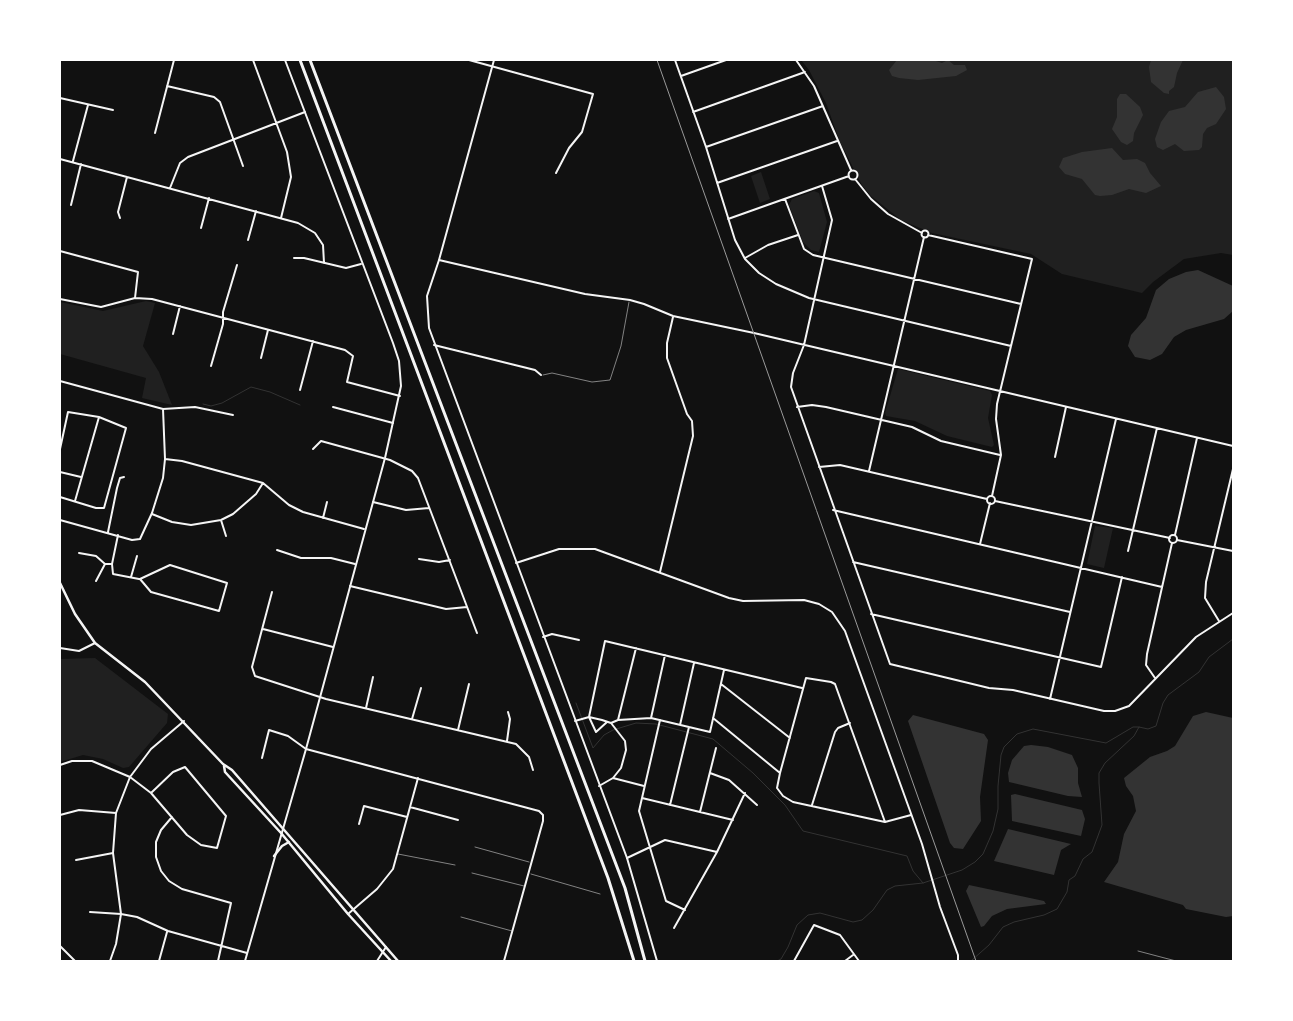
<!DOCTYPE html>
<html>
<head>
<meta charset="utf-8">
<style>
  body { margin:0 }
  #map { position:relative; width:1293px; height:1021px; overflow:hidden; background:#111; font-family:"Golos Text",sans-serif }
  canvas { display:block }
  .frame { position:absolute; inset:0; border:61px solid #fff; pointer-events:none }
</style>
</head>
<body>
<div id="map">
<canvas width="1293" height="1021"></canvas>
<div class="frame"></div>
</div>
<script>
const g = document.querySelector('canvas').getContext('2d');
g.lineJoin = 'round';
function fillPath(path, color) { g.fillStyle = color; g.fill(path, 'evenodd'); }
const shape = rows => new Path2D(rows.map(r => 'M' + r).join(''));
function stroke(path, color, width, dash) { g.strokeStyle = color; g.lineWidth = width; g.lineCap = dash ? 'butt' : 'round'; g.setLineDash(dash || []); g.stroke(path); }
const green = shape([
  [801,60,1233,60,1233,255,1221,253,1184,259,1153,282,1142,293,1062,274,1031,254,932,233,901,220,871,196,862,185,840,142,826,103,809,70],
  [761,172,770,199,760,203,751,176],
  [814,191,819,193,827,222,819,252,811,250,803,242,789,205,792,199],
  [146,301,155,303,143,346,159,372,172,405,142,398,146,378,60,354,60,302,103,311],
  [898,369,990,391,992,395,988,418,994,445,992,447,947,436,915,421,886,416,885,413],
  [1095,526,1113,528,1104,568,1087,564],
  [95,658,168,714,167,723,129,767,123,768,103,759,83,755,60,762,60,659]
]);
const water = shape([
  [897,60,933,60,942,63,948,60,954,65,965,65,967,70,956,76,918,80,899,78,892,76,889,70],
  [1151,60,1183,60,1177,73,1174,87,1169,91,1169,94,1164,93,1151,82,1149,67],
  [1216,87,1224,97,1226,109,1216,124,1207,128,1203,134,1202,147,1199,150,1184,151,1175,144,1163,150,1157,147,1155,139,1161,122,1169,111,1185,107,1198,92],
  [1120,94,1126,94,1140,107,1143,115,1134,133,1133,141,1127,145,1121,142,1112,129,1117,117,1117,99],
  [1112,148,1123,160,1137,159,1145,163,1150,173,1161,186,1146,193,1129,189,1112,195,1100,196,1095,195,1082,179,1065,174,1059,167,1063,158,1082,152],
  [1198,270,1233,286,1233,311,1224,319,1186,330,1174,337,1162,354,1150,360,1135,357,1128,346,1131,335,1146,318,1156,290,1169,279,1186,272],
  [1206,712,1233,718,1233,916,1226,917,1186,909,1183,905,1104,882,1118,862,1124,834,1136,811,1133,796,1126,786,1124,778,1150,757,1167,751,1175,746,1193,716],
  [913,715,984,734,988,740,980,797,981,821,963,849,954,848,950,843,908,721],
  [1031,745,1048,747,1072,755,1078,768,1078,783,1082,797,1068,796,1009,782,1008,773,1012,760,1024,746],
  [1015,794,1082,810,1085,819,1081,836,1012,821,1011,795],
  [1008,829,1071,844,1061,850,1054,875,994,861],
  [969,885,1044,901,1046,904,1007,909,992,916,984,926,981,927,966,891]
]);
const stream = shape([
  [203,404,211,406,222,403,251,387,270,392,300,405],
  [576,703,593,748,604,735,613,730,636,723,656,724,713,739,753,773,785,805,803,831,907,856,913,871,923,883],
  [777,961,781,959,788,947,797,925,808,915,820,913,853,922,862,920,873,910,887,890,895,886,923,883,962,870,975,862,983,854,993,831,998,809,998,786,1001,755,1004,747,1017,734,1033,729,1106,743,1133,727,1139,727],
  [971,961,989,945,1003,927,1014,922,1044,915,1057,909,1067,892,1069,880,1075,876,1083,859,1092,852,1102,825,1099,783,1099,773,1105,763,1134,736,1139,727,1148,729,1156,726,1163,703,1168,695,1199,672,1209,657,1233,639]
]);
const service = shape([
  [543,375,552,373,592,382,610,380,621,346,629,302],
  [475,847,529,862],
  [398,854,455,865],
  [472,873,524,886],
  [531,874,600,894],
  [461,917,512,931],
  [1138,951,1176,961]
]);
const minor = shape([
  [253,60,287,152,291,177,281,218],
  [469,60,593,94,582,132,569,148,556,173],
  [675,60,706,147,735,240,745,259,759,273,776,284,809,298,1011,346],
  [796,60,814,86,851,170],
  [681,76,726,60],
  [167,86,214,97,220,102,243,166],
  [60,98,113,110],
  [693,112,805,72],
  [155,133,174,60],
  [706,147,823,106],
  [60,159,298,223,315,233,323,245,324,263],
  [73,161,88,105],
  '848.5 175a4.5 4.5 0 1 1 9 0a4.5 4.5 0 1 1-9 0Z',
  [855,179,871,199,888,214,922,233],
  [717,183,837,141],
  [822,186,832,220,804,345,793,373,791,387,890,664,989,688,1013,690,1104,711,1115,711,1129,706,1196,637,1233,613],
  [170,188,180,163,188,157,305,112],
  [785,199,804,249,813,255,1021,304],
  [71,205,81,164],
  [120,218,118,212,127,177],
  [728,219,849,176],
  [201,228,209,198],
  '921.5 234a3.5 3.5 0 1 1 7 0a3.5 3.5 0 1 1-7 0Z',
  [928,235,1032,259,997,404,996,419,1001,455,992,496],
  [248,240,256,211],
  [60,251,138,272,135,298],
  [294,258,304,258,346,268,361,264],
  [745,258,768,245,798,235],
  [439,260,585,294,630,300,644,304,673,316,754,333,1233,446],
  [60,299,101,307,135,298,152,299,345,350,353,356,347,382,400,396],
  [173,334,180,306],
  [434,345,535,370,541,375],
  [261,358,268,330],
  [211,366,223,324,223,312,237,265],
  [60,381,163,409,195,407,233,415],
  [300,390,313,341],
  [333,407,393,423],
  [797,407,812,405,826,407,912,427,941,441,1000,455],
  [60,449,68,412,99,417,126,428,104,508,96,508,60,497],
  [313,449,321,441,390,460,412,471,418,478,477,633],
  [1055,457,1066,407],
  [165,459,182,461,263,483,289,505,303,512,364,529],
  [819,467,840,465,987,499],
  [869,471,924,237],
  [60,472,81,477],
  '987 500a4 4 0 1 1 8 0a4 4 0 1 1-8 0Z',
  [75,501,99,417],
  [995,501,1170,538],
  [373,502,406,510,429,508],
  [833,510,1162,587],
  [152,514,172,522,191,525,221,520,233,514,256,494,263,483],
  [323,518,327,502],
  [60,520,132,540,140,539,152,513,163,478,165,459,163,409],
  [221,520,226,536],
  [108,532,117,488,120,478,124,477],
  [1175,535,1197,438],
  '1169 539a4 4 0 1 1 8 0a4 4 0 1 1-8 0Z',
  [1177,540,1233,551],
  [980,544,990,503],
  [277,550,301,558,331,558,355,564],
  [1128,551,1157,428],
  [79,553,96,556,105,564,112,564,113,574,139,579],
  [419,559,439,562,450,560],
  [853,562,1070,612],
  [516,563,559,549,595,549,729,598,743,601,804,600,819,604,832,612,845,631,922,844,940,907,958,955,958,961],
  [112,564,118,535],
  [170,565,227,583,219,611,151,592,140,579,170,565],
  [660,572,693,436,692,421,687,414,667,358,667,343,673,317],
  [131,577,137,556],
  [96,581,105,564],
  [350,586,446,609,467,607],
  [272,592,252,667,255,676,326,699,516,744,529,757,533,770],
  [871,614,1101,667,1122,577],
  [1219,621,1205,598,1206,582,1233,469],
  [263,629,333,647],
  [543,637,552,634,579,640],
  [1155,678,1146,665,1147,654,1172,543],
  [721,684,790,738],
  [1050,699,1116,419],
  [366,708,373,677],
  [651,718,665,655],
  [713,718,780,773],
  [412,719,421,688],
  [618,720,636,648],
  [660,720,639,811,666,901,685,910],
  [575,721,589,717,602,720,611,723,625,741,626,750,621,768,613,778,599,786],
  [607,722,596,732,589,717,605,641,802,688],
  [611,723,618,720,651,718,710,732,724,670],
  [680,725,694,663],
  [458,730,469,684],
  [507,741,510,719,508,712],
  [262,758,269,730,288,736,306,749,539,811,543,815,543,821,504,961],
  [60,765,72,761,92,761,130,777,151,793,187,835,201,845,217,848,226,816,185,767,173,772,151,793],
  [710,773,729,780,757,805],
  [613,778,644,786],
  [642,798,733,820],
  [670,805,689,727],
  [812,805,835,732,838,728,850,723],
  [410,807,458,820],
  [700,812,716,748],
  [60,815,79,810,116,813],
  [172,817,161,830,156,842,156,857,161,871,169,881,182,889,231,903,218,961],
  [885,822,835,684,831,682,806,678,780,773,777,788,783,796,793,802,885,822,911,815],
  [359,824,364,806,407,817],
  [627,858,665,840,717,852],
  [76,860,113,853],
  [90,912,121,914,137,917,168,931,247,953],
  [348,914,377,889,393,869,418,778],
  [674,928,717,852,745,793],
  [60,946,75,961],
  [110,961,116,944,121,914,113,853,116,813,130,777,151,749,184,721],
  [159,961,167,932],
  [377,961,386,947],
  [794,961,814,925,840,935,859,961],
  [845,961,853,955]
]);
const tertiary = shape([
  [494,60,439,260,427,296,429,328,627,858,657,961],
  [60,648,79,651,95,643],
  [245,961,306,749,385,458,401,386,399,361,393,343,285,60]
]);
const secondary = shape([
  [60,583,75,614,95,643,145,682,223,764,232,770,398,961],
  [224,766,225,772,281,833,348,914,391,961],
  [274,856,282,846,289,842]
]);
const motorway = shape([
  [300,60,608,878,634,961],
  [310,60,625,888,645,961]
]);
const rail = shape([
  [657,60,976,961]
]);
fillPath(green, '#202020');
fillPath(water, '#333');
stroke(stream, '#333', 1);
stroke(service, '#f5f5f5', 0.5);
stroke(minor, '#f5f5f5', 2);
stroke(tertiary, '#f5f5f5', 2);
stroke(secondary, '#f5f5f5', 2.5);
stroke(motorway, '#f5f5f5', 3);
stroke(rail, '#9a9a9a', 1);
</script>
</body>
</html>
